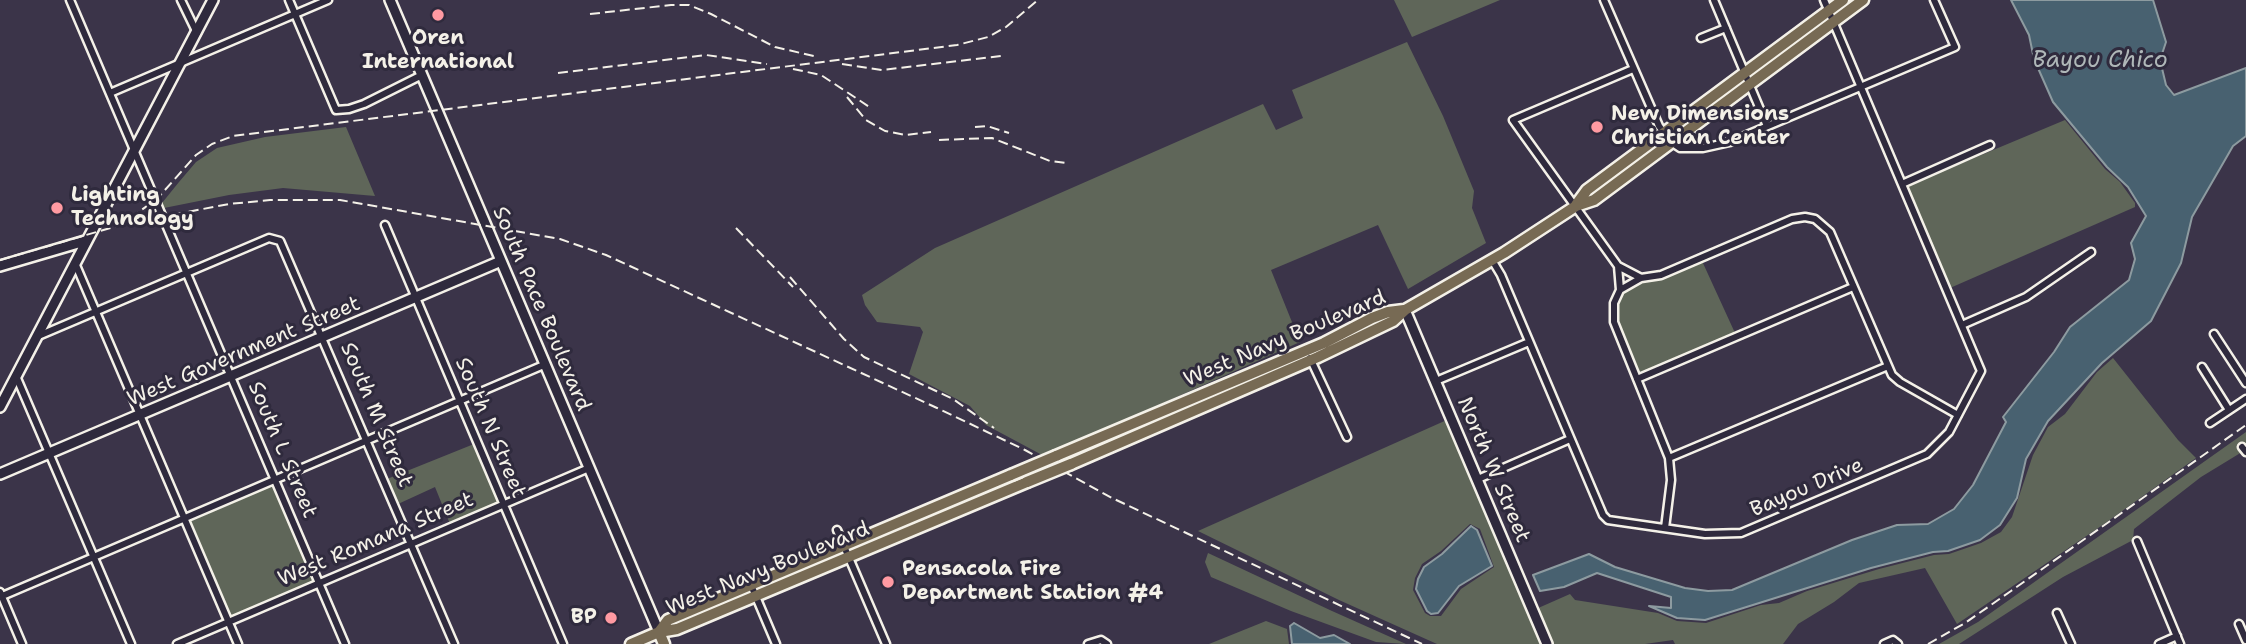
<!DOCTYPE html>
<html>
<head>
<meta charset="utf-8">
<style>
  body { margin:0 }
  canvas { display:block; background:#3b3449 }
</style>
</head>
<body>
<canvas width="2246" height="644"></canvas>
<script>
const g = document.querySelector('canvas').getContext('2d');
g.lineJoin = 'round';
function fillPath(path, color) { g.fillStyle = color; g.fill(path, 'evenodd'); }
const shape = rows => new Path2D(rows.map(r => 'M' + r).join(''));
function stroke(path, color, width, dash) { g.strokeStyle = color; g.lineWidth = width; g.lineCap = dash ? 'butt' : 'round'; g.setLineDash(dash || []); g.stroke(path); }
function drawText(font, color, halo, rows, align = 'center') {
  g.font = font + ' "Shantell Sans",sans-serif'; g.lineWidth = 6; g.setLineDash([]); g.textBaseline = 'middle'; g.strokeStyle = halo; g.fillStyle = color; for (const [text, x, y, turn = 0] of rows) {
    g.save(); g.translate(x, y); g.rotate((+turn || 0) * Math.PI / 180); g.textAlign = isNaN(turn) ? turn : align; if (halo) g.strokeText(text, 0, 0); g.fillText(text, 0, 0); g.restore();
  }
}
const green = shape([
  [1394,0,1500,0,1412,37],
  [1407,42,1443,116,1474,191,1472,208,1486,243,1408,289,1378,225,1271,270,1300,342,1044,456,986,425,970,406,909,374,923,332,920,327,877,322,865,305,862,295,935,248,1263,104,1276,130,1303,118,1292,90],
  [2065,120,2105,169,2120,182,2135,203,2135,207,1950,288,1907,186],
  [346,127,375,196,283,188,229,195,164,208,162,203,179,182,196,162,217,148,265,137],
  [1702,261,1735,333,1639,374,1617,322,1617,305,1623,293,1641,282,1662,278],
  [2113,358,2178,440,2196,458,2104,524,1957,624,1925,568,1859,583,1834,602,1798,624,1783,644,1675,644,1673,640,1645,644,1550,644,1536,609,1570,594,1575,600,1658,613,1677,621,1706,623,1761,605,1779,603,1807,591,1879,569,1934,555,1949,554,1981,543,2001,532,2012,517,2033,455,2048,427,2065,414,2097,372],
  [1449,419,1544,644,1437,644,1339,600,1198,531],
  [1470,524,1480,529,1494,567,1461,589,1441,616,1430,616,1425,613,1413,590,1415,578,1422,564,1441,551],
  [2246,432,2246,447,2241,442,2237,446,2242,452,2201,477,2134,529,2133,540,2063,577,1959,644,1939,644,1978,622],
  [474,444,499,503,450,524,435,487,398,504,387,479],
  [274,485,315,580,231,616,191,521],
  [1208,553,1332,611,1406,644,1376,642,1291,611,1211,577,1205,562],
  [1266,621,1287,629,1289,644,1209,644]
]);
const water = shape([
  [2011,0,2153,0,2166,42,2160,60,2166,85,2174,95,2246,68,2246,136,2233,146,2192,217,2181,263,2151,321,2102,363,2048,421,2026,459,2017,498,2000,525,1980,540,1948,551,1933,552,1871,568,1705,620,1677,618,1649,606,1671,608,1671,597,1597,573,1564,587,1540,591,1533,575,1589,554,1615,567,1685,588,1708,591,1732,590,1852,540,1897,525,1928,524,1954,509,1973,485,2006,422,2003,417,2054,352,2070,327,2129,280,2135,259,2131,243,2146,216,2128,187,2107,167,2053,102,2034,59,2029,35,2011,0],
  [1471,526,1477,530,1492,566,1459,586,1438,613,1431,614,1427,611,1416,589,1418,579,1424,567,1442,554,1471,526],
  [1294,623,1320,638,1334,635,1350,644,1292,644,1290,626,1294,623]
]);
const street = shape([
  [70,0,345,644],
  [181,0,197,33],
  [289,0,336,110,349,109,364,104,422,75],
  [1604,0,1659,126,1671,142,1680,148,1703,148,1730,142,1955,47,1934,0],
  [1714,0,1767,126],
  [1701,38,1726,28],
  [1633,69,1513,120,1618,266,1620,290,1614,303,1614,322,1669,458,1671,480,1665,528],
  [110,93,328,0],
  [1902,184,1990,145],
  [385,225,563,644],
  [1492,260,1501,275,1603,515,1608,520,1705,534,1741,533,1927,454,1949,432,1981,371,1824,0],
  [75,263,238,644],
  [1618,266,1641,278],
  [1620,290,1641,278,1661,275,1792,219,1805,217,1815,219,1830,232,1892,375,1900,382,1958,415],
  [1962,325,2026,297,2091,252],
  [2214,334,2246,383],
  [36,337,269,238,280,241,454,644],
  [1310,358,1347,437],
  [2202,367,2229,410],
  [16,376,131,644],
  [1637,379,1853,287],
  [1436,381,1529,342],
  [2210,423,2246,399],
  [2242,447,2246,452],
  [1669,458,1888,366],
  [1478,479,1570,439],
  [837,530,886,644],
  [2137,541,2180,644],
  [751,585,776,644],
  [0,592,22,644],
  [0,597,546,364],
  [2057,613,2071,644],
  [2239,624,2246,640],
  [177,644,589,468],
  [1088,644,1101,640,1107,644],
  [1884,644,1893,640,1898,644],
  [2159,644,2177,636]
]);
const secondary = shape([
  [390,0,659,632],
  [0,266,85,241],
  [1405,310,1547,644],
  [0,407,213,0],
  [0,474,501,261]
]);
const primary = shape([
  [1576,205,1587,190,1843,0],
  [1056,456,1324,343,1372,318,1388,312,1404,310],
  [1071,464,1318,357,1393,321,1405,310,1504,253,1576,206,1594,200,1863,0],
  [659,632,668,620,1011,475],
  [659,632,664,644],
  [631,644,659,632,677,629,1027,482]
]);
const rail = shape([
  [590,14,671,5,689,5,711,14,775,47,818,57],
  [842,64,882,70,1001,56],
  [793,69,821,75,871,108],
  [558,73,706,55,767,64],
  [847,97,866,120,885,131,906,135,931,132],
  [975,127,987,126,1009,133],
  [939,140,992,138,1050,161,1066,163],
  [130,218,157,199,196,155,212,144,233,136,957,45,988,37,1006,27,1038,0],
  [736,228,793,287],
  [0,260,124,224,229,204,270,200,340,200,560,239,606,255,937,408,1025,450,1112,498,1422,644],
  [790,277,844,339,864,357,953,399,994,428],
  [1928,644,1965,623,2011,591,2246,425]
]);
const primaryBridge = shape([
  [1011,475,1056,456],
  [1027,482,1071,464]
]);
const markers = [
  [438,15,7,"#ff9aa2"],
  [1597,127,7,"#ff9aa2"],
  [57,208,7,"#ff9aa2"],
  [888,582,7,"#ff9aa2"],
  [611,618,7,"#ff9aa2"]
];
const poiNames = [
  ["Oren",438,39,"center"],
  ["International",438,63,"center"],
  ["New Dimensions",1611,115],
  ["Christian Center",1611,139],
  ["Lighting",71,196],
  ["Technology",71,220],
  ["Pensacola Fire",902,570],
  ["Department Station #4",902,594],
  ["BP",597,618,"right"]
];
const streetNames = [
  ["South Pace Boulevard",541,309,67],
  ["West Navy Boulevard",1285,339,-23],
  ["West Government Street",244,352,-23],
  ["South M Street",376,415,67],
  ["South N Street",490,428,67],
  ["South L Street",282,450,67],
  ["North W Street",1493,470,67],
  ["Bayou Drive",1807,488,-23],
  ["West Romana Street",376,540,-23],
  ["West Navy Boulevard",768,569,-22]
];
const waterNames = [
  ["Bayou Chico",2100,61]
];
fillPath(green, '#5f6659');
fillPath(water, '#486170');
stroke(water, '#8d9ba0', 2);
stroke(street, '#f4f1e8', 11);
stroke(secondary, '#f4f1e8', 14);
stroke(primary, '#f4f1e8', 15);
stroke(street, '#2f2a3d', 6);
stroke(secondary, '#2f2a3d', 9);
stroke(primary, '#776a54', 10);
stroke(rail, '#f4f1e8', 2, [10, 5]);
stroke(primaryBridge, '#f4f1e8', 15, []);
stroke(primaryBridge, '#776a54', 10);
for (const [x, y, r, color] of markers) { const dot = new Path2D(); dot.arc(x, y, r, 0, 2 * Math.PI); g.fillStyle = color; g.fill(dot); stroke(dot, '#2f2a3d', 2.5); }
drawText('bold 21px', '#f4f1e8', '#2f2a3d', poiNames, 'left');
drawText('21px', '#f4f1e8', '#2f2a3d', streetNames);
drawText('italic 23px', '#afb7b8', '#2f2a3d', waterNames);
</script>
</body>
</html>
